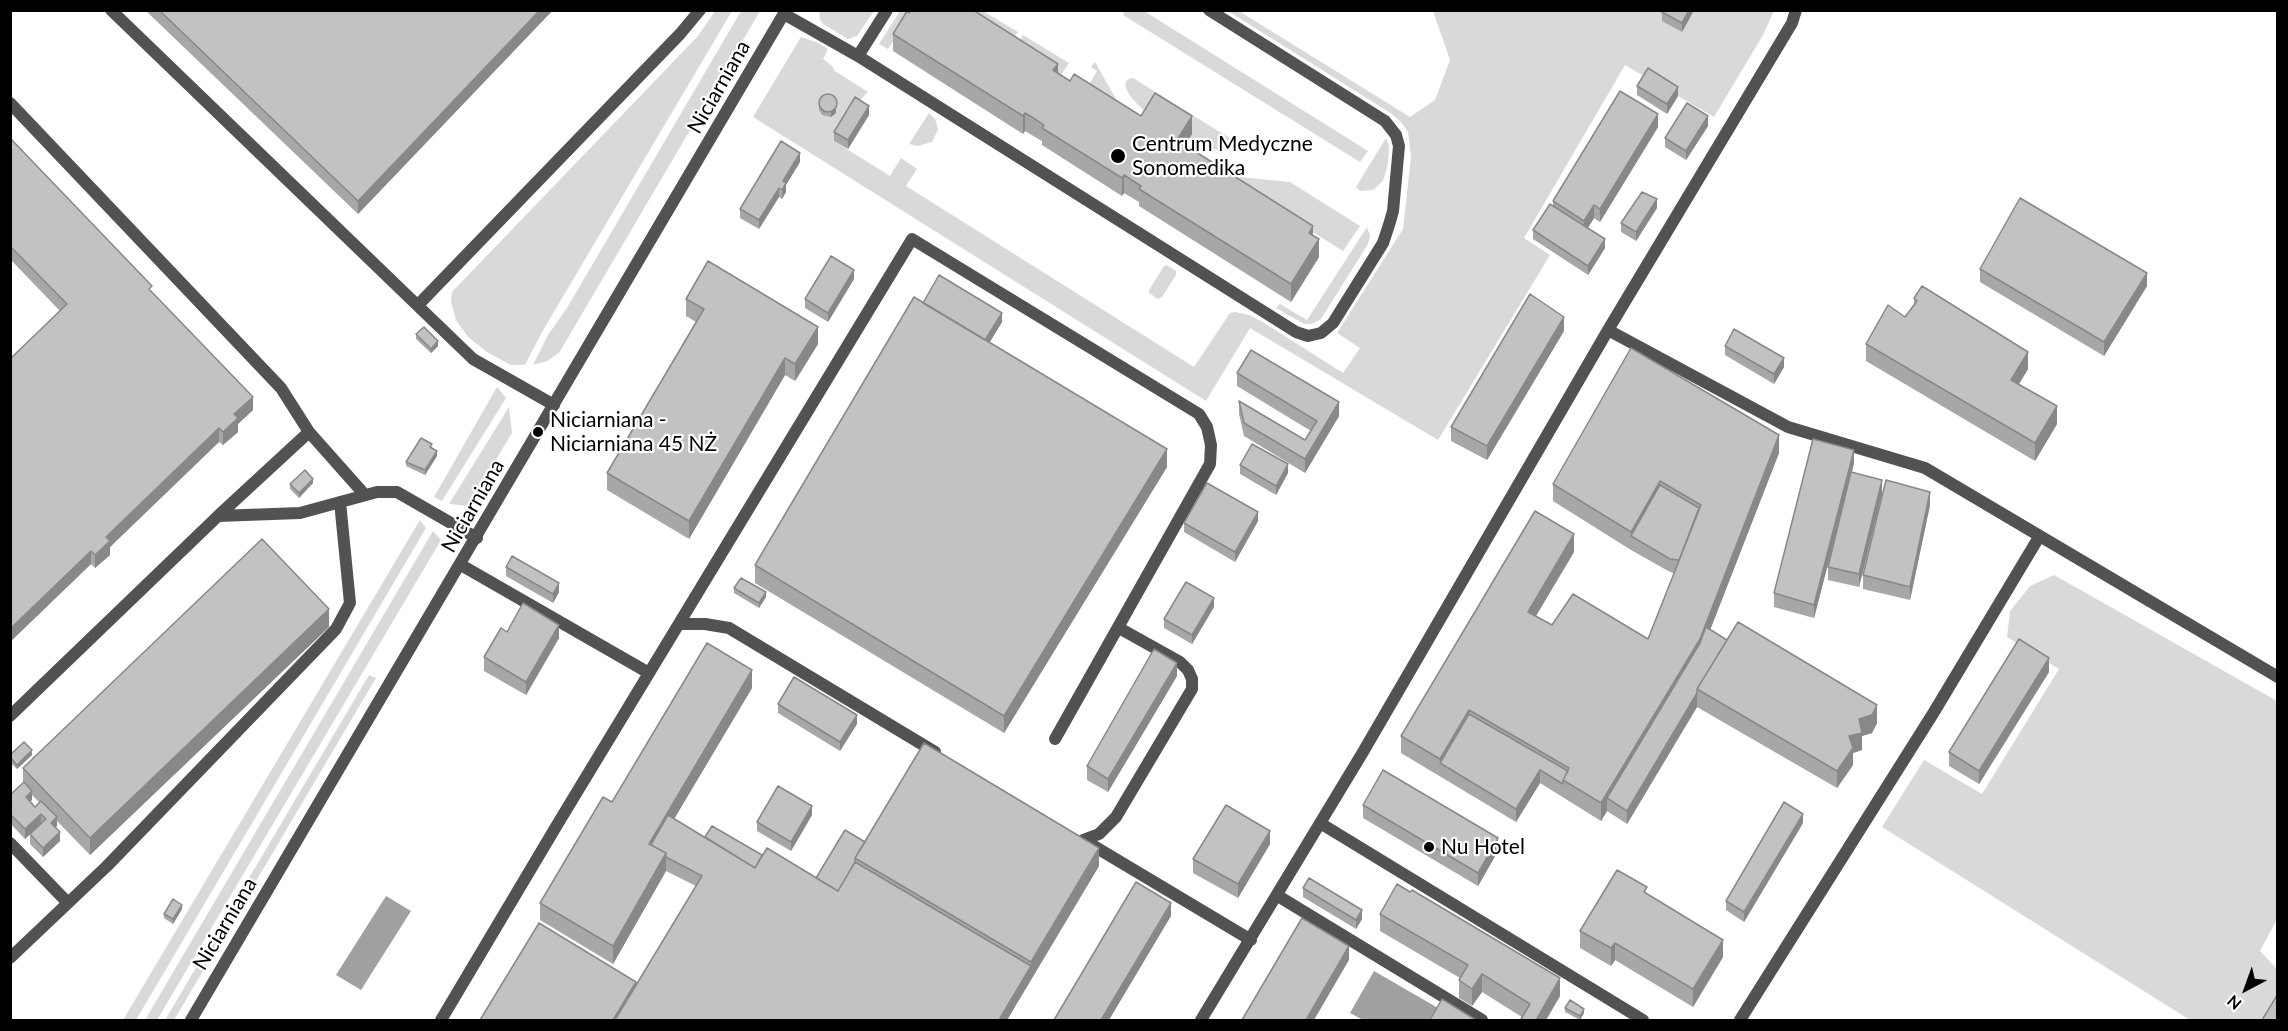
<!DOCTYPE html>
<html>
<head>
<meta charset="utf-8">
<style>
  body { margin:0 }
  #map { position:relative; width:2288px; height:1031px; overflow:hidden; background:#fff; font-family:Lato,sans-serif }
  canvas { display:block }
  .frame { position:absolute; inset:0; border:12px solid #000; pointer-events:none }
  .north { position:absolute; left:2216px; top:959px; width:60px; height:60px; -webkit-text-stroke:4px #fff; paint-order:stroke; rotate:221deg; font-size:16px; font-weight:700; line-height:24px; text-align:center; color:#000 }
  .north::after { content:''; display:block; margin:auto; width:21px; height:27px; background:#000; clip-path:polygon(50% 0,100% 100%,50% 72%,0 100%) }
</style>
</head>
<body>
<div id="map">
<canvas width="2288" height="1031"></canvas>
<div class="frame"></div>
<div class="north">N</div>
</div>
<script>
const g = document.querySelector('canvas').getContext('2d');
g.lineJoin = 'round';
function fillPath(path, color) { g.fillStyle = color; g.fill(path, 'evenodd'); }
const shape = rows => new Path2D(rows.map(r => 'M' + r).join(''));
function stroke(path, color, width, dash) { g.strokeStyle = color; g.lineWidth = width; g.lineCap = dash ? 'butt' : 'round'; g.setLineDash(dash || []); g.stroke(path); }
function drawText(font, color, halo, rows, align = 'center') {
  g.font = font + ' Lato,sans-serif'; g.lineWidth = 4.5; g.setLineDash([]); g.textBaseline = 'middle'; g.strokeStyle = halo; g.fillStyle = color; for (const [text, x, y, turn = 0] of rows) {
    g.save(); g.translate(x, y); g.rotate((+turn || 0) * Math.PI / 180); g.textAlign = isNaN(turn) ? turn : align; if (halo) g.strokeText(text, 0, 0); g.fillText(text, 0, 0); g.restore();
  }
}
const green = shape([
  [716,10,732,11,542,332,525,365,511,365,487,352,468,337,456,320,451,302,452,292,697,37],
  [741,11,760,11,559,353,547,361,533,365,548,335,567,308],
  [819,11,819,10,874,11,857,36,848,39,823,24,820,19],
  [900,11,912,11,888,49,879,44],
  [976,11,983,11,1018,32,1010,44,971,19],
  [1125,11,1144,11,1368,151,1360,162,1123,15],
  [1228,11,1239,11,1410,117,1435,100,1450,60,1433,11,1774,11,1763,35,1714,117,1625,65,1524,238,1550,255,1438,440,1250,328,1206,401,753,117,801,37,816,42,828,49,823,59,832,66,835,71,868,92,857,103,834,141,890,176,901,158,917,169,906,186,1194,367,1230,313,1235,312,1249,315,1261,321,1343,373,1360,348,1337,333,1403,229,1411,157,1408,132,1402,123,1392,114],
  [1023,35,1069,63,1061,75,1016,47],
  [1095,62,1125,115,1087,88,1097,71,1091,67],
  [1133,78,1231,139,1232,146,1223,151,1209,148,1190,138,1191,134,1142,109,1130,96,1126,88,1125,84,1128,79],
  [929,113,935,119,937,125,938,130,932,142,918,146,909,144],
  [1386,138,1389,146,1388,164,1383,181,1373,190,1360,191,1356,187],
  [1240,177,1290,182,1360,226,1343,251,1236,184],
  [1367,227,1370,236,1368,244,1321,319,1312,324,1304,324,1276,308,1280,304,1307,320],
  [1167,265,1176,271,1176,275,1162,297,1158,299,1149,293,1149,290,1164,266],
  [497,387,506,398,442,501,434,497],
  [509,407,512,433,468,506,449,504],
  [420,520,426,528,136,1020,123,1020],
  [433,531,441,540,157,1020,145,1020],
  [2054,575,2277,701,2277,919,2260,951,2277,969,2277,993,2261,1020,2190,1020,1882,827,1924,760,1982,794,2059,669,2007,637,2010,611,2030,586],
  [369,675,376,678,174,1020,165,1020]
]);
const water = shape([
  [386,896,411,911,361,990,336,975],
  [1374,971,1438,1008,1430,1020,1363,1020,1350,1013]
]);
const service = shape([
  [111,10,473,359,554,405],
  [784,14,858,56,1296,332,1308,336,1321,333,1333,323,1383,243,1389,225,1393,211,1399,146,1396,135,1385,121,1209,10],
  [858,56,887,10],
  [10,103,281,388,309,432],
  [418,305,680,34,700,10],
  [1608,330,1788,427,1925,468,2278,677],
  [218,516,309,432,365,495],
  [461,565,649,673],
  [680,624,705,624,729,628,935,752],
  [10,716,218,516,300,513,377,492,397,492,477,538],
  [1320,823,1643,1020],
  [1083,840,1099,834,1116,817,1192,689,1192,679,1188,670,1180,662,1119,628],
  [1087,842,1251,940],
  [10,843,68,903],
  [1278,896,1482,1020],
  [10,958,107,866,336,629,350,603,340,502],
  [441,1020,557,825,912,239,1199,414,1207,427,1211,445,1210,464,1055,739],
  [1201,1020,1363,752,1608,330,1792,23,1796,10],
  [1740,1020,1934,712,2039,537]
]);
const tertiary = shape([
  [191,1020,786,10]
]);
const wall = shape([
  [145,10,553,10,358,214],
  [1694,10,1682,32,1662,21,1662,12],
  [909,13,1058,73,1070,81,1141,116,1192,134,1185,145,1313,236,1319,257,1291,302,1139,206,1139,202,1124,193,1122,196,1042,145,1042,141,1035,137,1025,131,1023,134,893,51,893,34],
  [1637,86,1678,96,1667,114,1637,95],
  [819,106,836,113,831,117,822,115,819,110],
  [869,115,848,149,834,141,834,132],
  [1708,126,1686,160,1665,147,1665,138],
  [1658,127,1600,222,1594,218,1588,228,1605,248,1588,275,1533,239,1533,230,1553,206,1553,201],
  [10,138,152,292,253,410,238,424,238,432,223,445,219,442,110,547,110,555,95,568,91,564,10,642,10,359,60,311,10,259],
  [800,162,786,185,786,192,782,199,779,197,759,229,740,218,740,209],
  [1657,208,1636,241,1621,232,1621,223],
  [1980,269,2147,286,2104,356,1980,282],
  [854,279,828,322,805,308,805,299],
  [1914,298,2028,369,2019,384,2057,424,2035,461,1866,361,1866,344,1905,317,1914,304],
  [686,299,818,344,795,381,785,375,689,539,607,490,607,473,696,322,686,316],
  [923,303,1002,322,989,343,1167,467,1004,733,755,583,755,565],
  [1564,331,1487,460,1451,441,1451,427],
  [416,334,438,346,431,353,416,339],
  [1725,346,1784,367,1774,384,1725,355],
  [1237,373,1339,416,1305,473,1244,436,1239,414,1239,401,1305,440,1311,431,1237,386],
  [432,448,437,456,425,475,406,466,406,462],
  [1779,453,1710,630,1727,640,1877,723,1872,733,1862,736,1862,750,1853,753,1853,765,1837,788,1697,707,1627,824,1607,811,1601,821,1540,783,1516,822,1401,753,1401,736,1574,552,1536,616,1552,625,1648,639,1674,573,1670,572,1631,550,1553,501,1553,484],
  [1854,463,1852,472,1882,494,1859,587,1828,580,1828,567,1845,499,1814,618,1774,607,1774,593],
  [1240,465,1288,473,1276,495,1240,474],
  [313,483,299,498,290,489,290,484],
  [1930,505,1910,600,1863,589,1863,575],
  [1258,521,1235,562,1184,532,1184,523],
  [506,567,559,592,553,603,506,576],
  [734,588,766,597,759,608,734,593],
  [1214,607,1192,644,1164,628,1164,619],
  [329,627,90,855,57,821,57,826,55,827,60,841,43,857,30,844,30,834,41,824,25,839,10,823,10,795,23,783,23,768],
  [32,795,39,802,35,807,30,802,32,800],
  [507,632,559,638,526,695,484,671,484,657],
  [2049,672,1979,784,1949,766,1949,752],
  [1177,676,1108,792,1087,780,1087,766],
  [752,688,674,819,705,837,762,855,816,878,865,842,1099,866,1007,1020,480,1020,636,986,696,886,666,871,613,964,540,920,540,903,612,802],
  [778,704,857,724,840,751,778,713],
  [10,755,32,755,17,769,10,762],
  [1363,805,1498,851,1478,886,1363,818],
  [812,815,791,851,757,831,757,822],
  [1803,823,1744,922,1726,910,1726,901],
  [1270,844,1238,898,1193,873,1193,859],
  [1303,888,1362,919,1356,929,1303,897],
  [1647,894,1723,957,1693,1007,1615,960,1611,966,1580,948,1580,931],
  [182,909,173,924,164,918,164,914],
  [1380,914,1560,996,1546,1020,1521,1020,1522,1017,1482,992,1472,1006,1459,998,1459,980,1460,978,1380,931],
  [1565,1008,1584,1013,1580,1020,1565,1012]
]);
const shadedWall = shape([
  [540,10,553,10,358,214,358,201],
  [1689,10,1694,10,1682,32,1682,23],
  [1058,64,1058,81,1053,70],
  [1678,87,1678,96,1667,114,1667,104],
  [836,100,836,113,831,117,831,112],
  [869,106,869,115,848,149,848,140],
  [1025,113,1025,131,1023,134,1023,116],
  [1658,114,1658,127,1600,222,1600,209],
  [1192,116,1192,134,1177,158,1177,140],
  [1708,116,1708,126,1686,160,1686,151],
  [800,153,800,162,786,185,786,192,782,199,783,181],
  [1124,175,1124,193,1122,196,1122,178],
  [779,188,779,197,759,229,759,220],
  [1657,199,1657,208,1636,241,1636,232],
  [1594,205,1594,218,1584,234,1584,221],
  [1313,226,1313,243,1309,233],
  [1319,239,1319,257,1291,302,1291,284],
  [1605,239,1605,248,1588,275,1588,266],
  [854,270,854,279,828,322,828,313],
  [2147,273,2147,286,2104,356,2104,342],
  [1002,313,1002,322,985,350,985,340],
  [1564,317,1564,331,1487,460,1487,446],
  [818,327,818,344,795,381,795,364],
  [438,341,438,346,431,353,431,349],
  [2028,352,2028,369,2011,397,2011,380],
  [785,358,785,375,689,539,689,521],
  [1784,358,1784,367,1774,384,1774,374],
  [253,397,253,410,238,424,238,432,223,445,223,432,234,414],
  [1339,402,1339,416,1305,473,1305,459],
  [2057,406,2057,424,2035,461,2035,443],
  [219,428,219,442,110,547,110,555,95,568,95,555,106,537],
  [1779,435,1779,453,1700,656,1607,798,1607,811,1601,821,1601,803],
  [1167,449,1167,467,1004,733,1004,716],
  [1854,450,1854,463,1814,618,1814,605],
  [437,451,437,456,425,475,425,470],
  [1288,464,1288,473,1276,495,1276,486],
  [313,479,313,483,299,498,299,493],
  [1882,480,1882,494,1859,587,1859,574],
  [1660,481,1660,498,1631,536,1631,532],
  [1930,492,1930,505,1910,600,1910,587],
  [1258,512,1258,521,1235,562,1235,552],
  [1574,534,1574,552,1528,629,1528,612],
  [91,551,91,564,10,642,10,629],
  [559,583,559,592,553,603,553,594],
  [766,592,766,597,759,608,759,603],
  [1214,598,1214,607,1192,644,1192,635],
  [329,609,329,627,90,855,90,838],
  [559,625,559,638,526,695,526,682],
  [2049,658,2049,672,1979,784,1979,771],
  [1177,663,1177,676,1108,792,1108,779],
  [752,670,752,688,655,851,649,844],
  [1697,693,1697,707,1627,824,1627,811],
  [1877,705,1877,723,1872,733,1862,736,1862,750,1853,753,1853,765,1837,788,1837,771,1849,736,1859,719],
  [1469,710,1469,727,1440,763,1440,777,1440,759],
  [857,715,857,724,840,751,840,742],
  [32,750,32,755,17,769,17,765],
  [1540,770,1540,783,1516,822,1516,809],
  [32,791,32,800,26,806,26,797],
  [812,806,812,815,791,851,791,842],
  [41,814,41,824,25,839,25,829],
  [1803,814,1803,823,1744,922,1744,912],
  [57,817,57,826,51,832,51,823],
  [1270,831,1270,844,1238,898,1238,884],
  [60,832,60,841,43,857,43,848],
  [1498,838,1498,851,1478,886,1478,873],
  [1099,848,1099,866,1007,1020,999,1020,1031,966,1031,962],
  [666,853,666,871,613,964,613,946],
  [1171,903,1171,916,1109,1020,1101,1020],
  [182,905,182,909,173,924,173,919],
  [1362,910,1362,919,1356,929,1356,920],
  [1723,940,1723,957,1693,1007,1693,989],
  [1615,943,1615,960,1611,966,1611,948],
  [1349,946,1349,960,1314,1020,1306,1020],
  [1482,974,1482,992,1472,1006,1472,989],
  [1560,978,1560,996,1546,1020,1536,1020],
  [636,982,636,1000,624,1020,613,1020],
  [1584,1009,1584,1013,1580,1020,1580,1016]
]);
const building = shape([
  [159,10,540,10,358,201,159,10],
  [911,10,973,10,1058,64,1053,70,1070,81,1074,74,1141,116,1155,93,1192,116,1177,140,1313,226,1309,233,1319,239,1291,284,1139,189,1141,186,1124,175,1122,178,1042,128,1044,125,1035,119,1025,113,1023,116,893,34,907,11,909,13,911,10],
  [1662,10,1689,10,1682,23,1662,12,1662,10],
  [1648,68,1678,87,1667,104,1637,86,1648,68],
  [1620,91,1658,114,1600,209,1594,205,1584,221,1553,201,1620,91],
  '819 103a9 9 0 1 1 18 0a9 9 0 1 1-18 0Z',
  [855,97,869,106,848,140,834,132,855,97],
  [1687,103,1708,116,1686,151,1665,138,1687,103],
  [10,138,152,286,149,289,253,397,234,414,238,418,223,432,219,428,106,537,110,541,95,555,91,551,10,629,10,359,67,304,10,246,10,138],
  [781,141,800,153,783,181,786,183,782,190,779,188,759,220,740,209,781,141],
  [1642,192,1657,199,1636,232,1621,223,1642,192],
  [2020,198,2147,273,2104,342,1980,269,2020,198],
  [1550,204,1605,239,1588,266,1533,230,1550,204],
  [831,256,854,270,828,313,805,299,831,256],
  [708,261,818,327,795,364,785,358,689,521,607,473,704,309,686,299,708,261],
  [939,275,1002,313,985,340,923,303,939,275],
  [1922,286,2028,352,2011,380,2057,406,2035,443,1866,344,1888,305,1905,317,1917,301,1914,298,1922,286],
  [1530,294,1564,317,1487,446,1451,427,1530,294],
  [914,297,1167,449,1004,716,755,565,914,297],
  [424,327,438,341,431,349,416,334,424,327],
  [1734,329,1784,358,1774,374,1725,346,1734,329],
  [1631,348,1779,435,1700,639,1601,803,1563,780,1569,768,1469,710,1440,759,1401,736,1535,511,1574,534,1528,612,1552,625,1573,594,1648,639,1701,505,1660,481,1631,532,1553,484,1631,348],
  [1251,350,1339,402,1305,459,1244,423,1239,401,1305,440,1317,421,1237,373,1251,350],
  [421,438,432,444,430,447,437,451,425,470,406,462,421,438],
  [1813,439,1854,450,1814,605,1774,593,1813,439],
  [1252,444,1288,464,1276,486,1240,465,1252,444],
  [305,470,313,479,299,493,290,484,305,470],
  [1851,472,1882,480,1859,574,1828,567,1851,472],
  [1886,480,1930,492,1910,587,1863,575,1886,480],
  [1207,483,1258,512,1235,552,1184,523,1207,483],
  [1660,485,1699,508,1679,560,1670,559,1631,536,1660,485],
  [262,539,329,609,90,838,23,768,262,539],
  [512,556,559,583,553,594,506,567,512,556],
  [741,578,766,592,759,603,734,588,741,578],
  [1186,582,1214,598,1192,635,1164,619,1186,582],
  [523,603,559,625,526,682,484,657,501,628,507,632,523,603],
  [1738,622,1877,705,1872,715,1859,719,1862,733,1849,736,1853,748,1837,771,1697,689,1738,622],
  [1706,627,1727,640,1697,689,1697,693,1627,811,1607,798,1700,643,1706,627],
  [2019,639,2049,658,1979,771,1949,752,2019,639],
  [707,643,752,670,649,844,666,853,613,946,540,903,603,797,612,802,707,643],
  [1154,649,1177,663,1108,779,1087,766,1154,649],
  [794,677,857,715,840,742,778,704,794,677],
  [1469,714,1568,771,1563,780,1563,784,1540,770,1516,809,1440,763,1469,714],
  [24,742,32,750,17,765,10,757,10,755,24,742],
  [924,743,1099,848,1031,962,855,858,924,743],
  [1383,770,1498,838,1478,873,1363,805,1383,770],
  [24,782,32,791,26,797,35,807,41,801,57,817,51,823,60,832,43,848,30,834,46,819,41,814,25,829,10,814,10,795,24,782],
  [778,786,812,806,791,842,757,822,778,786],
  [1784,802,1803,814,1744,912,1726,901,1784,802],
  [1226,805,1270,831,1238,884,1193,859,1226,805],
  [668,815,755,868,767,848,838,891,855,862,1031,966,999,1020,615,1020,702,876,666,857,666,853,651,845,668,815],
  [712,826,762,855,755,868,705,837,712,826],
  [845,830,865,842,855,858,855,862,838,891,816,878,845,830],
  [1617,870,1647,887,1644,892,1723,940,1693,989,1615,943,1611,948,1580,931,1617,870],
  [1309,878,1362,910,1356,920,1303,888,1309,878],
  [1136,882,1171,903,1101,1020,1054,1020,1136,882],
  [1397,884,1410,892,1412,890,1560,978,1536,1020,1524,1020,1521,1019,1530,1004,1482,974,1472,989,1459,980,1468,965,1380,914,1397,884],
  [173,899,182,905,173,919,164,914,173,899],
  [1302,918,1349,946,1306,1020,1242,1020,1302,918],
  [539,923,636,982,613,1020,480,1020,539,923],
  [2277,995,2277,1020,2262,1020,2277,995],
  [1442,999,1476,1020,1430,1020,1442,999],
  [1570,1000,1584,1009,1580,1016,1565,1008,1570,1000]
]);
const markers = [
  [1118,156,8,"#000"],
  [538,432,6,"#000"],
  [1429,847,6,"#000"]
];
const streetNames = [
  ["Niciarniana",719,87,-60],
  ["Niciarniana",473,506,-60],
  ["Niciarniana",225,924,-59]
];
const poiNames = [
  ["Centrum Medyczne",1132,144],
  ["Sonomedika",1132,168],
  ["Niciarniana -",550,420],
  ["Niciarniana 45 NŻ",550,444],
  ["Nu Hotel",1441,847]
];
fillPath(green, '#d9d9d9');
fillPath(water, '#a0a0a0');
stroke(service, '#525252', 12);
stroke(tertiary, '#525252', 12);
fillPath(wall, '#a7a7a7');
fillPath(shadedWall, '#888');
fillPath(building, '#c2c2c2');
stroke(building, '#888', 1.5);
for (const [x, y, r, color] of markers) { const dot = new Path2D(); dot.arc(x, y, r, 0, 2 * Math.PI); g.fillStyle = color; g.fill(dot); stroke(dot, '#fff', 2); }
drawText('21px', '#000', '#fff', streetNames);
drawText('21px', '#000', '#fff', poiNames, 'left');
</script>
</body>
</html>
